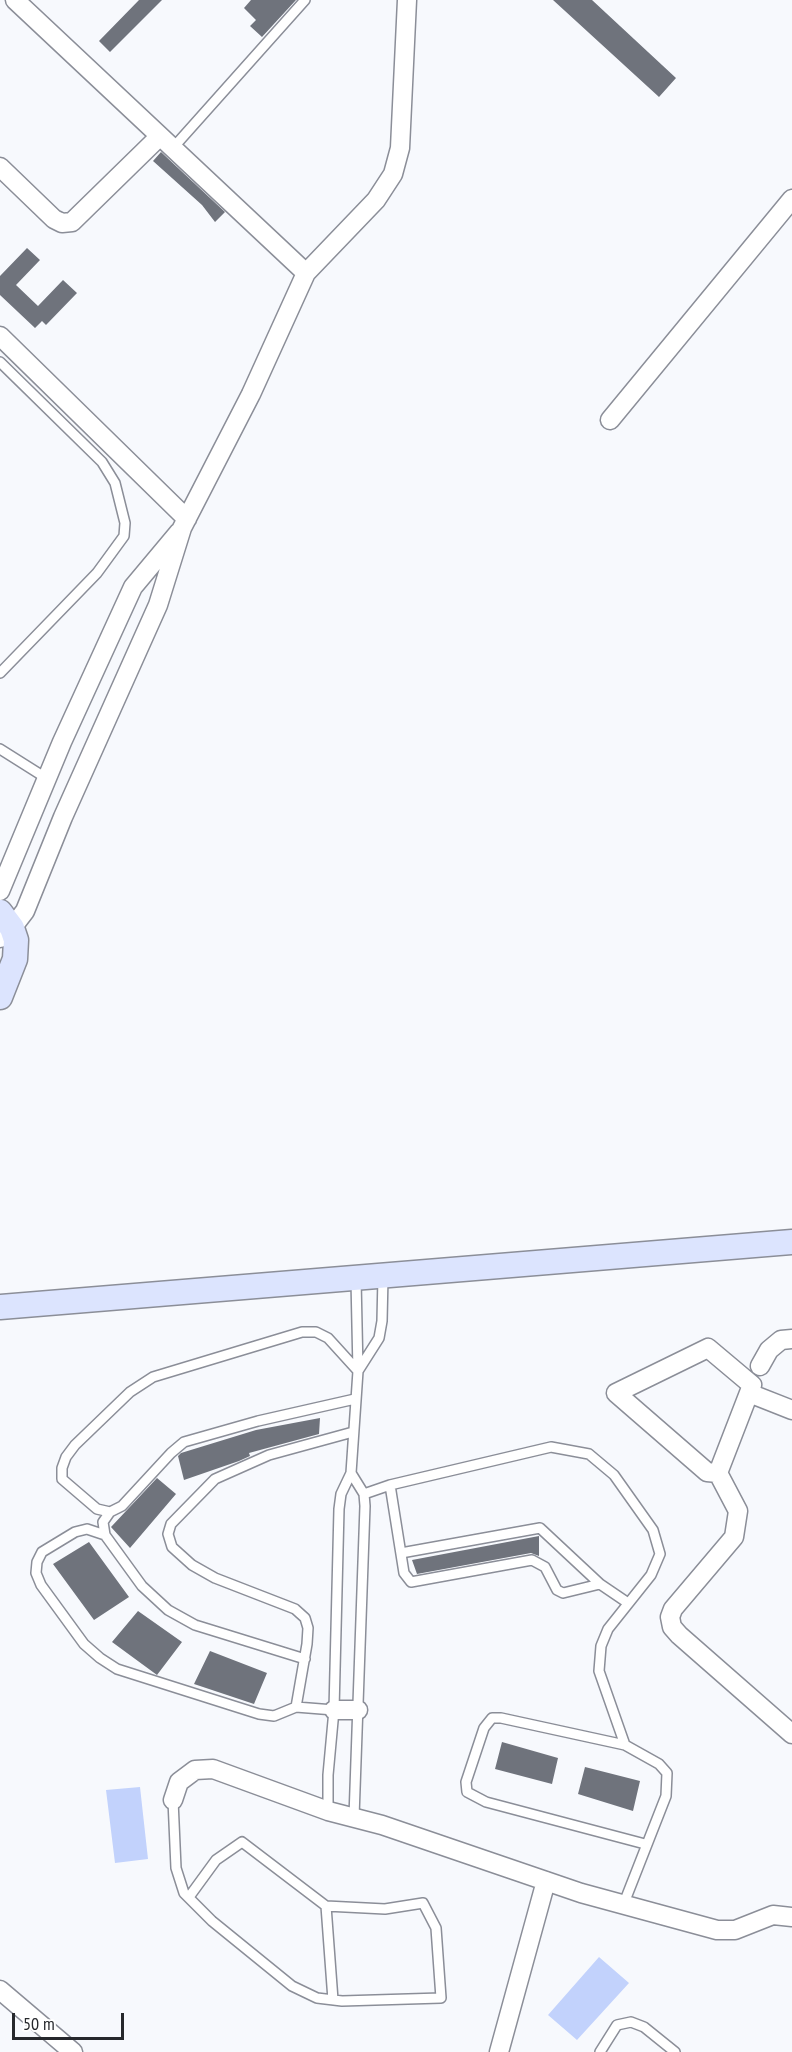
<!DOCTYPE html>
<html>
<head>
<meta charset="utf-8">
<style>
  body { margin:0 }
  #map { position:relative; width:792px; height:2052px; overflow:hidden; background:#f7f9fd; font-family:"PT Sans Narrow",sans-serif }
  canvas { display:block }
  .scale { position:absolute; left:12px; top:2013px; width:112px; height:27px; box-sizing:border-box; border:3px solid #26282c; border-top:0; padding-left:8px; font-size:18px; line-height:21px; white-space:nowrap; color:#26282c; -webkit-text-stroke:4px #fff; paint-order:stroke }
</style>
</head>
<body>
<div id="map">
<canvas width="792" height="2052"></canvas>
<div class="scale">50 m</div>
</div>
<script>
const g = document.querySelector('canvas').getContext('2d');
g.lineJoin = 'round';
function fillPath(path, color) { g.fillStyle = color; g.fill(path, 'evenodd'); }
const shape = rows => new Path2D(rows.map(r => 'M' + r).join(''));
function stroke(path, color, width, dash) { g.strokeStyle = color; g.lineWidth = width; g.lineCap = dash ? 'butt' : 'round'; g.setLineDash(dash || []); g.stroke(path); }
const green = shape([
  [140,1787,148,1859,115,1863,106,1790],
  [599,1957,629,1983,577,2040,548,2015]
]);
const building = shape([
  [139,0,162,0,110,52,99,41],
  [251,0,296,0,262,37,250,26,256,20,244,8],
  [553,0,592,0,676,78,659,97],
  [161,152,225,212,215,222,202,205,153,161],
  [27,248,40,260,16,285,38,306,63,280,77,293,46,325,42,321,35,328,0,295,0,276],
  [320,1418,319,1434,249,1453,250,1456,239,1461,184,1480,178,1456,181,1453,256,1430],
  [157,1478,176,1494,130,1548,111,1527],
  [539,1536,539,1556,531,1553,417,1574,412,1560],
  [89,1542,129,1597,94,1620,53,1564],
  [138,1611,182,1642,157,1675,112,1642],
  [210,1651,267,1673,254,1704,194,1684],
  [502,1742,558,1758,552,1784,495,1769],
  [585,1767,640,1781,633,1811,578,1794]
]);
const lane = shape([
  [172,149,305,0],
  [0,362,102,462,115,483,125,523,124,536,97,573,0,673],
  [0,749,46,778],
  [358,1371,379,1338,382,1321,383,1277],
  [355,1399,258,1421,184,1442,171,1453,122,1506,110,1512,97,1509,62,1479,62,1468,66,1457,75,1445,130,1392,153,1377,302,1332,316,1332,328,1338,358,1371],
  [351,1473,364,1494,365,1506,354,1817],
  [390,1485,404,1573,411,1582,532,1560,545,1567,557,1590,563,1593,600,1584],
  [364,1494,390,1485,551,1447,589,1454,614,1475,653,1530,660,1554,651,1575,608,1629,601,1646,599,1671,625,1745,659,1764,667,1773,666,1796,624,1903],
  [110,1512,103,1522,105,1535,142,1586,168,1610,195,1625,305,1659],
  [105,1535,87,1529,75,1532,42,1552,37,1562,36,1573,41,1585,84,1644,100,1658,117,1669,259,1714,274,1716,296,1707,334,1710],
  [401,1553,540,1528,600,1584,628,1603],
  [296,1707,307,1644,308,1628,305,1618,295,1609,215,1578,192,1565,172,1547,168,1534,171,1524,215,1479,269,1455,353,1432],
  [625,1745,501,1718,492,1718,484,1728,466,1782,467,1792,486,1802,645,1844],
  [173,1800,176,1868,184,1893,212,1921,292,1986,317,1998,342,2001,441,1998,436,1928,423,1903,385,1909,326,1906,242,1842,216,1860,189,1897],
  [328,1811,328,1775,334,1710,339,1509,341,1494,351,1473,358,1371,356,1280],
  [326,1906,333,2000],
  [600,2052,617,2025,631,2022,644,2027,675,2052]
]);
const street = shape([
  [15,0,306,273],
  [0,167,54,219,62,223,72,222,159,137],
  [0,336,187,519],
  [610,420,792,199],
  [0,891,62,742,133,587,179,532],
  [0,938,12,928,25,911,63,817,158,605,182,528,251,394,306,273,376,200,393,174,400,148,407,0],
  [760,1366,769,1350,781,1340,792,1339],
  [749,1393,792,1410],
  [718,1473,707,1472,616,1393,708,1348,752,1385,718,1473,738,1511,734,1537,673,1609,670,1617,672,1627,679,1635,792,1734],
  [334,1710,358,1710],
  [173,1800,179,1782,195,1770,213,1769,328,1811,382,1825,581,1893,717,1930,735,1930,773,1915,792,1917],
  [0,1990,73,2052],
  [499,2052,546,1881]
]);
const secondary = shape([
  [0,912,12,928,16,940,15,959,0,997],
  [0,1307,792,1242]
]);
fillPath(green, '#c2d2fc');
fillPath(building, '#6f737c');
stroke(lane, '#8b8e98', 12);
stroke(street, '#8b8e98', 21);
stroke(secondary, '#8b8e98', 27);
stroke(lane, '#fff', 9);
stroke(street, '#fff', 18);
stroke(secondary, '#dce4fe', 24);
</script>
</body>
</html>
